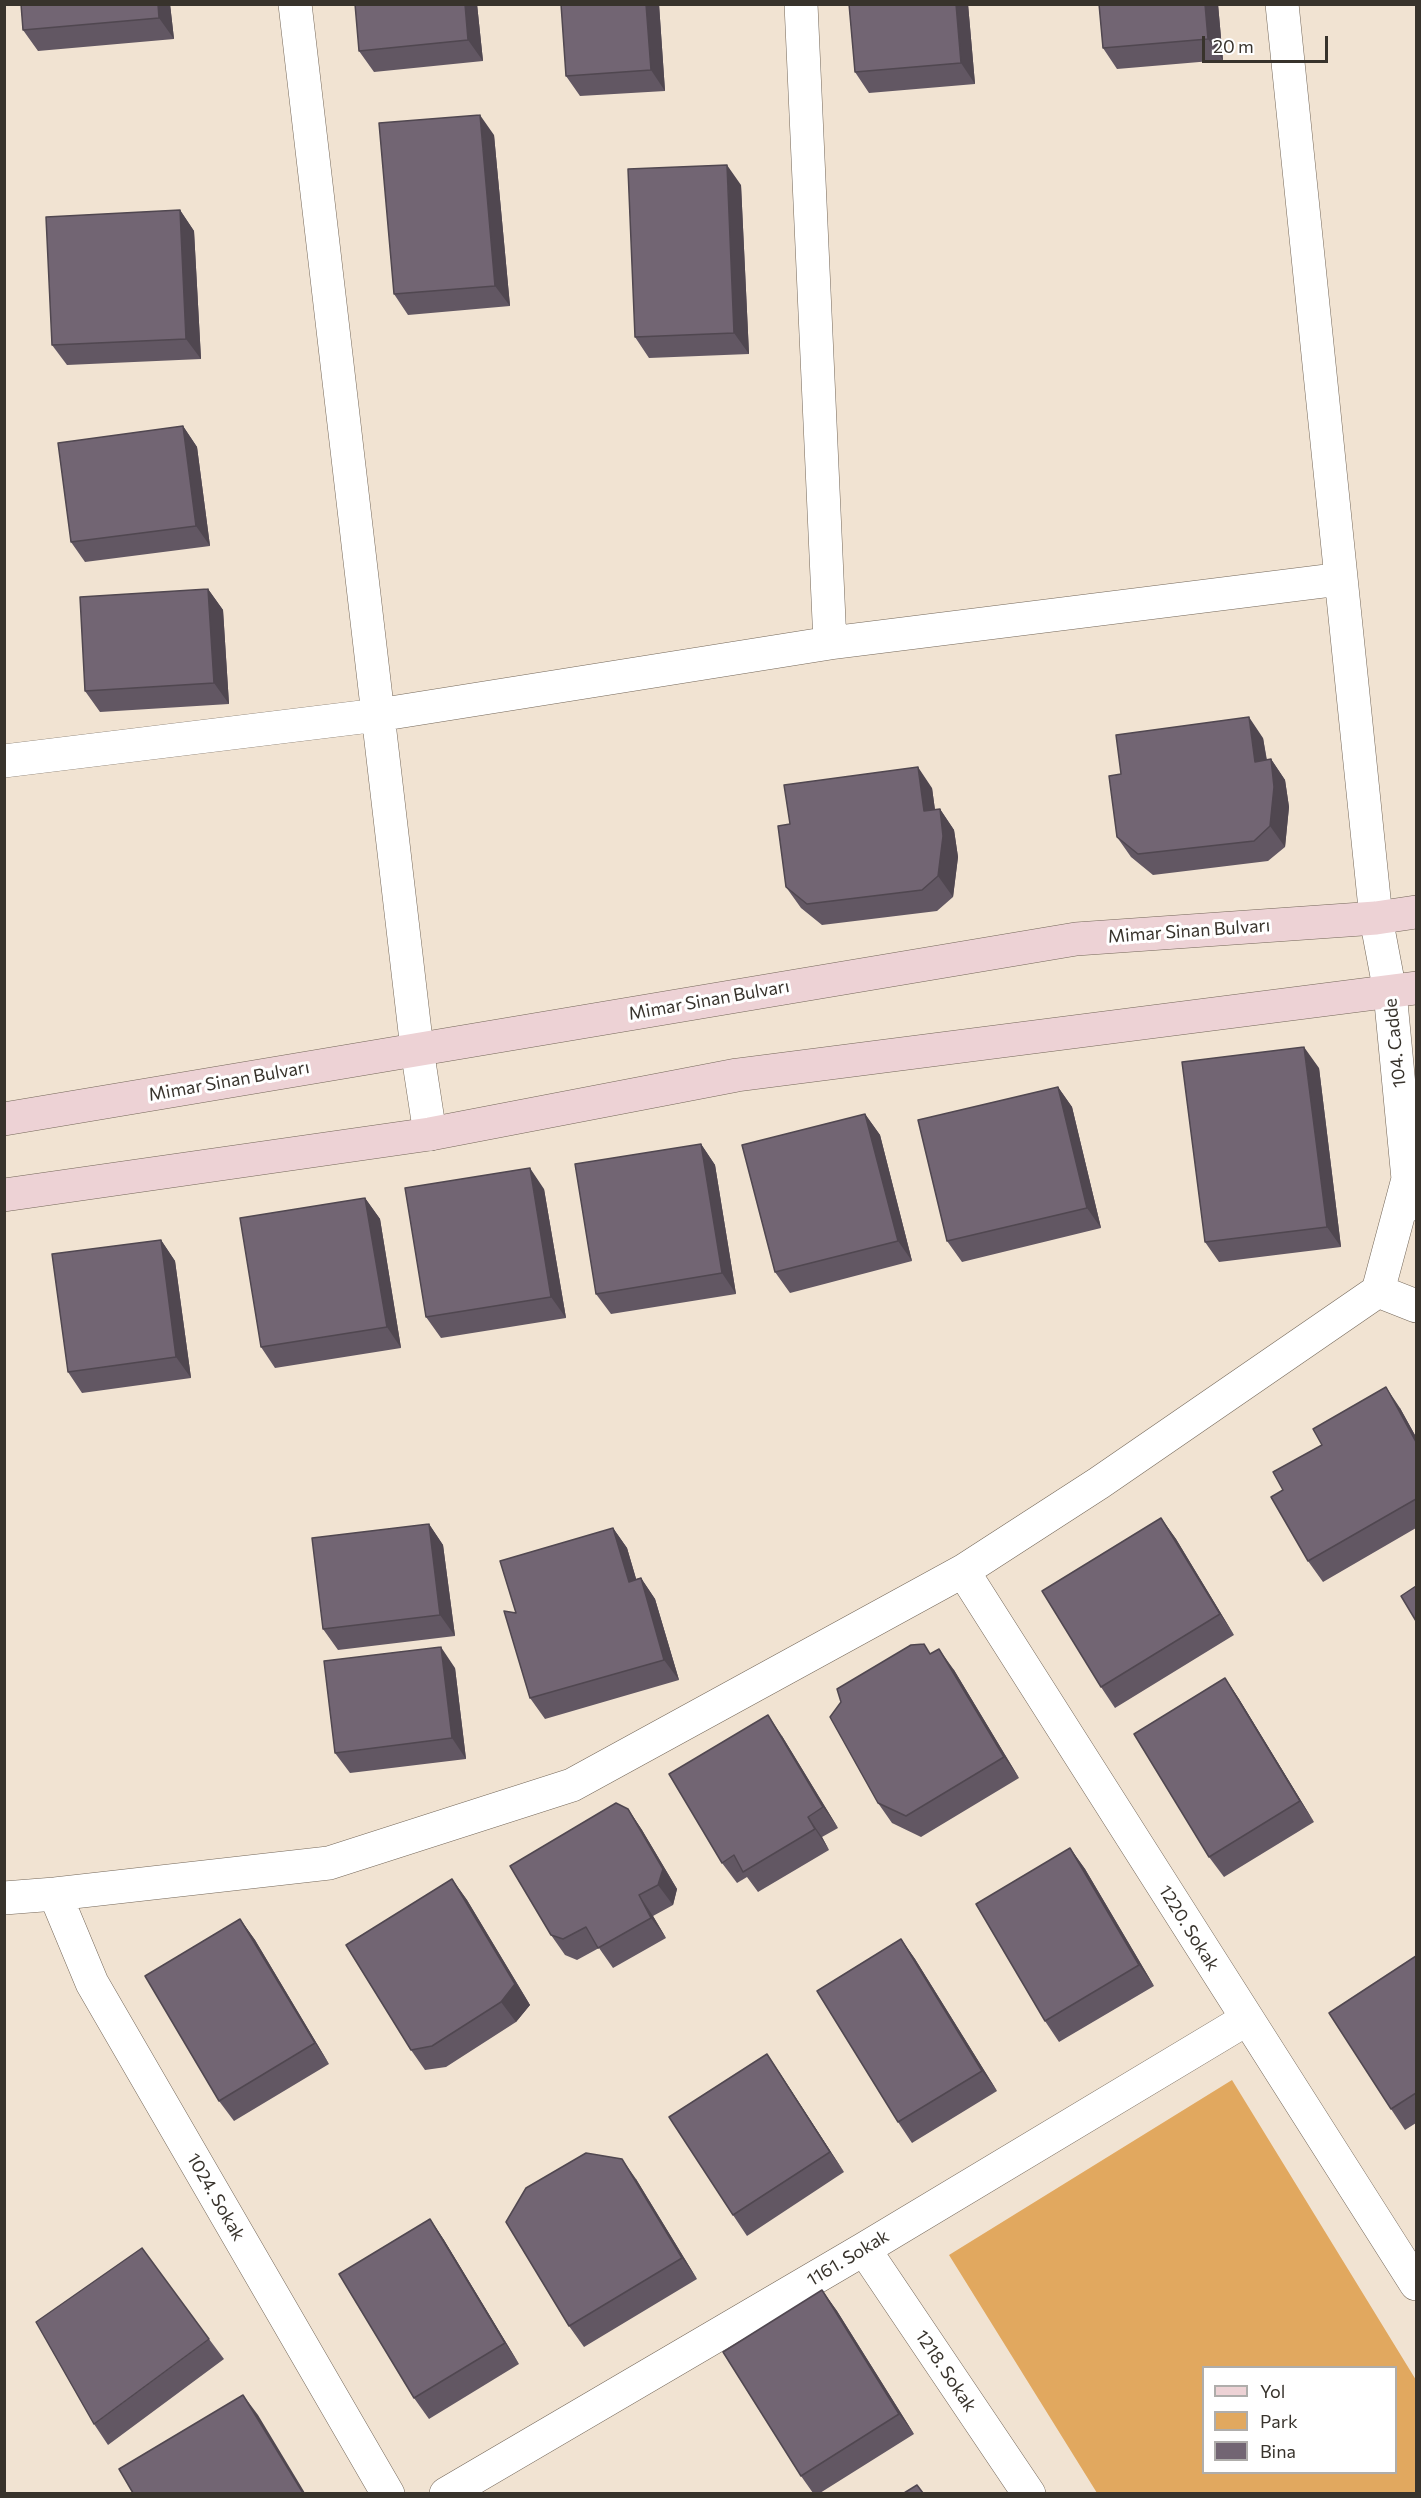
<!DOCTYPE html>
<html>
<head>
<meta charset="utf-8">
<style>
  body { margin:0 }
  #map { position:relative; width:1421px; height:2498px; overflow:hidden; background:#f1e3d2; font-family:Commissioner,sans-serif }
  canvas { display:block }
  .frame { position:absolute; inset:0; border:6px solid #38332c; pointer-events:none }
  .legend { position:absolute; left:1202px; top:2366px; width:195px; height:108px; box-sizing:border-box; background:#fff; border:2px solid #afadab; margin:0; padding:8px 10px; list-style:none; font-size:18px; color:#38332c }
  .legend li { display:flex; align-items:center; gap:12px; height:30px }
  .legend b { width:30px; border:2px solid #afadab }
  .scale { position:absolute; left:1202px; top:36px; width:126px; height:27px; box-sizing:border-box; border:3px solid #38332c; border-top:0; padding-left:8px; font-size:18px; line-height:21px; white-space:nowrap; color:#38332c; -webkit-text-stroke:4px #fff; paint-order:stroke }
</style>
</head>
<body>
<div id="map">
<canvas width="1421" height="2498"></canvas>
<div class="frame"></div>
<ul class="legend">
<li><b style="height:8px;background:#edd2d5"></b>Yol</li>
<li><b style="height:16px;background:#e1a85f"></b>Park</li>
<li><b style="height:16px;background:#726573"></b>Bina</li>
</ul>
<div class="scale">20 m</div>
</div>
<script>
const g = document.querySelector('canvas').getContext('2d');
g.lineJoin = 'round';
function fillPath(path, color) { g.fillStyle = color; g.fill(path, 'evenodd'); }
const shape = rows => new Path2D(rows.map(r => 'M' + r).join(''));
function stroke(path, color, width, dash) { g.strokeStyle = color; g.lineWidth = width; g.lineCap = dash ? 'butt' : 'round'; g.setLineDash(dash || []); g.stroke(path); }
function drawText(font, color, halo, rows, align = 'center') {
  g.font = font + ' Commissioner,sans-serif'; g.lineWidth = 6; g.setLineDash([]); g.textBaseline = 'middle'; g.strokeStyle = halo; g.fillStyle = color; for (const [text, x, y, turn = 0] of rows) {
    g.save(); g.translate(x, y); g.rotate((+turn || 0) * Math.PI / 180); g.textAlign = isNaN(turn) ? turn : align; if (halo) g.strokeText(text, 0, 0); g.fillText(text, 0, 0); g.restore();
  }
}
const green = shape([
  [1232,2080,1416,2380,1416,2493,1097,2493,949,2255],
  [1204,2368,1396,2368,1396,2472,1204,2472]
]);
const minor = shape([
  [295,4,417,1049,430,1134],
  [801,4,830,643],
  [1282,4,1376,918,1390,992,1408,1179,1416,1204],
  [4,761,378,715,830,643,1341,579],
  [1408,1179,1378,1291,1416,1306],
  [963,1571,1416,2284],
  [55,1894,92,1983,388,2494],
  [4,1898,55,1894,329,1863,572,1785,963,1571,1099,1483,1378,1291],
  [864,2249,1029,2494],
  [446,2494,864,2249,1247,2019]
]);
const secondary = shape([
  [4,1119,1076,939,1376,918,1416,912],
  [4,1195,430,1134,737,1075,1416,988]
]);
const wall = shape([
  [21,4,170,4,174,39,38,51,23,30],
  [477,4,483,61,374,72,359,51],
  [659,4,665,91,580,96,566,76],
  [849,4,968,4,975,84,869,93,855,72],
  [1099,4,1218,4,1223,60,1117,69,1103,48],
  [494,135,510,306,408,315,394,294],
  [741,185,749,354,649,358,635,337],
  [180,210,194,231,201,359,67,365,52,345],
  [183,426,197,447,210,546,85,562,71,542],
  [208,589,223,610,229,704,100,712,85,691],
  [1263,738,1267,760,1271,759,1285,780,1289,807,1285,847,1268,861,1153,875,1131,857,1117,837,1121,774],
  [932,788,935,810,940,809,954,830,958,857,953,897,937,911,822,925,801,908,786,887,790,824],
  [1319,1068,1341,1247,1219,1262,1205,1242],
  [1058,1087,1072,1107,1101,1228,962,1262,947,1241],
  [865,1114,880,1135,912,1261,790,1293,775,1272],
  [701,1144,715,1165,736,1294,611,1314,596,1294],
  [544,1189,566,1318,441,1338,426,1317],
  [365,1198,380,1219,401,1348,275,1368,261,1347],
  [161,1240,175,1261,191,1378,82,1393,68,1372],
  [1400,1408,1416,1437,1416,1528,1323,1582,1308,1561,1283,1490],
  [1161,1518,1176,1539,1234,1635,1115,1708,1101,1687],
  [429,1524,443,1545,455,1636,338,1650,323,1629],
  [613,1528,627,1548,636,1579,641,1578,655,1599,679,1680,545,1719,530,1698,516,1613],
  [931,1654,954,1670,1019,1778,921,1837,892,1823,878,1803],
  [455,1668,466,1759,350,1773,335,1753],
  [1225,1678,1239,1699,1314,1822,1224,1877,1209,1857],
  [782,1736,838,1828,822,1837,829,1850,758,1892,747,1877,737,1883,722,1863],
  [628,1809,642,1830,677,1889,673,1905,653,1916,666,1938,613,1968,599,1948,577,1960,565,1955,551,1935],
  [1070,1848,1085,1869,1154,1986,1059,2042,1045,2021],
  [452,1879,467,1900,530,2005,516,2022,446,2067,425,2070,411,2050],
  [240,1919,255,1940,329,2064,234,2121,219,2101],
  [901,1939,915,1959,997,2091,912,2143,898,2122],
  [1416,1956,1416,2123,1405,2130,1391,2109],
  [767,2054,781,2075,844,2172,747,2236,733,2215],
  [636,2179,697,2279,584,2347,569,2326],
  [430,2219,444,2240,519,2364,429,2419,414,2398],
  [822,2290,837,2311,914,2434,820,2493,813,2493,801,2476],
  [209,2339,224,2359,108,2445,94,2424]
]);
const shadedWall = shape([
  [158,4,170,4,174,39,159,18],
  [465,4,477,4,483,61,468,40],
  [646,4,659,4,665,91,651,70],
  [956,4,968,4,975,84,961,63],
  [1205,4,1218,4,1223,60,1208,39],
  [480,115,494,135,510,306,495,286],
  [727,165,741,185,749,354,734,333],
  [180,210,194,231,201,359,186,339],
  [183,426,197,447,210,546,196,526],
  [208,589,223,610,229,704,214,683],
  [1249,717,1263,738,1270,782,1255,762],
  [1271,759,1285,780,1289,807,1285,847,1270,826],
  [918,767,932,788,938,832,924,811],
  [940,809,954,830,958,857,953,897,938,876],
  [1304,1047,1319,1068,1341,1247,1327,1227],
  [1058,1087,1072,1107,1101,1228,1087,1208],
  [865,1114,880,1135,912,1261,898,1241],
  [701,1144,715,1165,736,1294,722,1273],
  [530,1168,544,1189,566,1318,551,1297],
  [365,1198,380,1219,401,1348,387,1327],
  [161,1240,175,1261,191,1378,176,1357],
  [1386,1387,1400,1408,1416,1437,1416,1442],
  [1161,1518,1176,1539,1234,1635,1220,1614],
  [429,1524,443,1545,455,1636,440,1615],
  [613,1528,627,1548,643,1602,629,1582],
  [641,1578,655,1599,679,1680,664,1660],
  [441,1647,455,1668,466,1759,452,1738],
  [939,1649,954,1670,1019,1778,1004,1757],
  [1225,1678,1239,1699,1314,1822,1300,1801],
  [768,1715,782,1736,838,1828,823,1807],
  [628,1809,642,1830,677,1889,673,1905,658,1885],
  [808,1817,822,1837,829,1850,815,1829],
  [1070,1848,1085,1869,1154,1986,1139,1965],
  [452,1879,467,1900,530,2005,516,2022,501,2002],
  [639,1895,653,1916,666,1938,651,1918],
  [240,1919,255,1940,329,2064,315,2043],
  [901,1939,915,1959,997,2091,982,2071],
  [767,2054,781,2075,844,2172,830,2152],
  [622,2159,636,2179,697,2279,682,2258],
  [430,2219,444,2240,519,2364,505,2343],
  [822,2290,837,2311,914,2434,899,2414],
  [243,2395,258,2415,305,2493,303,2493]
]);
const building = shape([
  [21,4,158,4,159,18,23,30,21,4],
  [355,4,465,4,468,40,359,51,355,4],
  [561,4,646,4,651,70,566,76,561,4],
  [849,4,956,4,961,63,855,72,849,4],
  [1099,4,1205,4,1208,39,1103,48,1099,4],
  [480,115,495,286,394,294,379,123,480,115],
  [727,165,734,333,635,337,628,169,727,165],
  [180,210,186,339,52,345,46,217,180,210],
  [183,426,196,526,71,542,58,443,183,426],
  [208,589,214,683,85,691,80,597,208,589],
  [1249,717,1255,762,1271,759,1274,787,1270,826,1254,841,1138,854,1117,837,1109,776,1121,774,1116,735,1249,717],
  [918,767,924,811,940,809,943,836,938,876,922,890,807,904,786,887,778,826,790,824,784,785,918,767],
  [1304,1047,1327,1227,1205,1242,1182,1062,1304,1047],
  [1058,1087,1087,1208,947,1241,918,1120,1058,1087],
  [865,1114,898,1241,775,1272,742,1145,865,1114],
  [701,1144,722,1273,596,1294,575,1164,701,1144],
  [530,1168,551,1297,426,1317,405,1188,530,1168],
  [365,1198,387,1327,261,1347,240,1218,365,1198],
  [161,1240,176,1357,68,1372,52,1254,161,1240],
  [1386,1387,1416,1442,1416,1499,1308,1561,1271,1497,1283,1490,1273,1472,1322,1445,1313,1429,1386,1387],
  [1161,1518,1220,1614,1101,1687,1042,1591,1161,1518],
  [429,1524,440,1615,323,1629,312,1538,429,1524],
  [613,1528,629,1582,641,1578,664,1660,530,1698,504,1611,516,1613,500,1561,613,1528],
  [1416,1586,1416,1621,1401,1596,1416,1586],
  [924,1644,930,1654,939,1649,1004,1757,906,1816,878,1803,830,1717,841,1702,837,1689,911,1645,924,1644],
  [441,1647,452,1738,335,1753,324,1661,441,1647],
  [1225,1678,1300,1801,1209,1857,1134,1734,1225,1678],
  [768,1715,823,1807,808,1817,815,1829,743,1872,734,1855,722,1863,669,1774,768,1715],
  [616,1803,628,1809,663,1869,658,1885,639,1895,651,1918,598,1948,586,1927,563,1939,551,1935,510,1866,616,1803],
  [1070,1848,1139,1965,1045,2021,976,1904,1070,1848],
  [452,1879,515,1984,501,2002,432,2046,411,2050,346,1945,452,1879],
  [240,1919,315,2043,219,2101,145,1976,240,1919],
  [901,1939,982,2071,898,2122,817,1991,901,1939],
  [1416,1956,1416,2093,1391,2109,1329,2013,1416,1956],
  [767,2054,830,2152,733,2215,669,2117,767,2054],
  [586,2153,622,2159,682,2258,569,2326,506,2222,526,2188,586,2153],
  [430,2219,505,2343,414,2398,339,2274,430,2219],
  [142,2248,209,2339,94,2424,36,2322,142,2248],
  [822,2290,899,2414,801,2476,723,2352,822,2290],
  [243,2395,303,2493,133,2493,119,2469,243,2395],
  [917,2485,923,2493,904,2493,917,2485]
]);
const streetNames = [
  ["Mimar Sinan Bulvarı",1189,931,-4],
  ["Mimar Sinan Bulvarı",709,1000,-10],
  ["104. Cadde",1395,1043,-96],
  ["Mimar Sinan Bulvarı",229,1081,-10],
  ["1220. Sokak",1189,1928,58],
  ["1024. Sokak",216,2197,60],
  ["1161. Sokak",848,2258,-31],
  ["1218. Sokak",946,2371,56]
];
fillPath(green, '#e1a85f');
stroke(minor, '#746759', 34);
stroke(secondary, '#746759', 34);
stroke(minor, '#fff', 33);
stroke(secondary, '#edd2d5', 33);
fillPath(wall, '#625763');
fillPath(shadedWall, '#504750');
fillPath(building, '#726573');
stroke(building, '#504750', 1.5);
drawText('18px', '#38332c', '#fff', streetNames);
</script>
</body>
</html>
